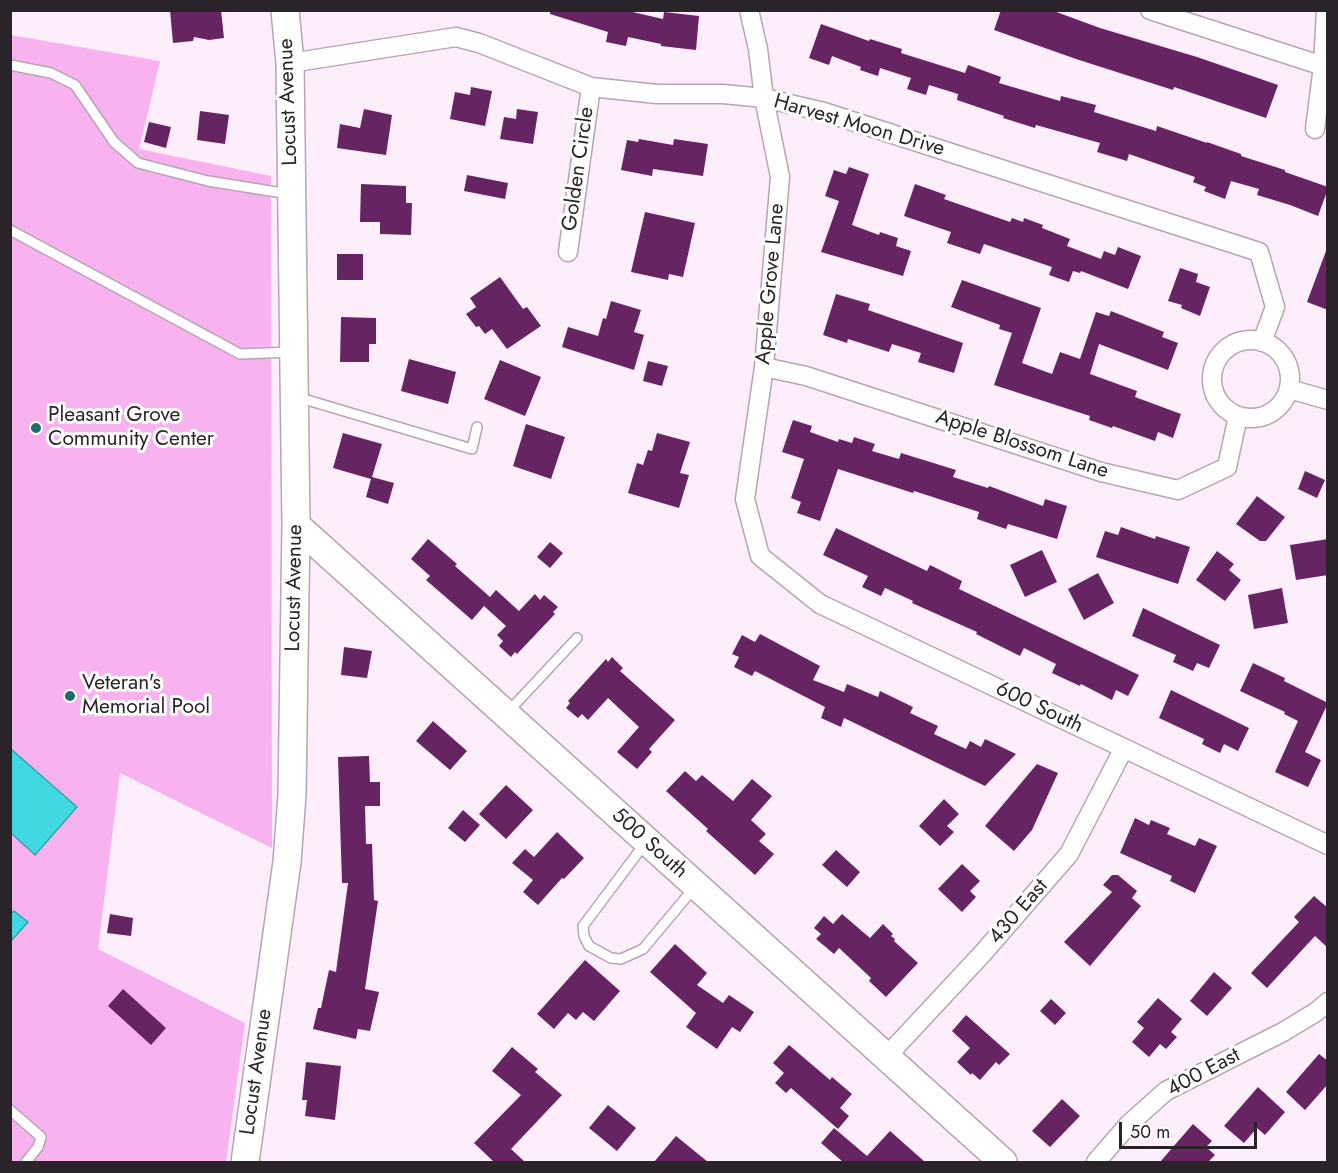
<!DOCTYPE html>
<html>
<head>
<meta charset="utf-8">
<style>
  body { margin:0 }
  #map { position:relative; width:1338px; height:1173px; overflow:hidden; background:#feeefc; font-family:Jost,sans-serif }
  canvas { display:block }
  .frame { position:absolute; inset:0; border:12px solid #2b232a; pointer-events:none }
  .scale { position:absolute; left:1119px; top:1122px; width:138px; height:27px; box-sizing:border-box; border:3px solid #2b232a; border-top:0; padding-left:8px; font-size:18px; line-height:21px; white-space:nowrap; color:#2b232a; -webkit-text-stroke:4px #fff; paint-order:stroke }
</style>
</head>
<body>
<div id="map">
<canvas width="1338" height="1173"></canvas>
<div class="frame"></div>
<div class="scale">50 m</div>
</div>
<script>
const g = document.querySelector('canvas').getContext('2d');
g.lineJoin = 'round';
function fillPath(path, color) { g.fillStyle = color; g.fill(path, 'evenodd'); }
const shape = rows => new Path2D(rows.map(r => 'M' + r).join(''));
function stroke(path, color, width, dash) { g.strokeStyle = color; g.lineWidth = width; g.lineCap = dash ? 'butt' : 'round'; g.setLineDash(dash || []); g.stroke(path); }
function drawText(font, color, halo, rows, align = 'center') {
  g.font = font + ' Jost,sans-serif'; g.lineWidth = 6; g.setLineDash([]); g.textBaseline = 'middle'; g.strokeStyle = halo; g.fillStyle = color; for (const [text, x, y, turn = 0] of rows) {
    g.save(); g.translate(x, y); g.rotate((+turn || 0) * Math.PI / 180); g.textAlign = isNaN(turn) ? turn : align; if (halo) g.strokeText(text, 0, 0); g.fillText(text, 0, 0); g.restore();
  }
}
const green = shape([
  [11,35,160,61,139,149,271,176,272,848,120,773,98,949,245,1023,226,1162,11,1162]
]);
const water = shape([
  [11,749,77,807,35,855,11,833,11,749],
  [14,911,28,922,12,940,11,939,10,915,14,911]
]);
const building = shape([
  [170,10,221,10,224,38,209,40,194,37,193,41,173,43],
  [550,10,624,10,663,19,664,12,699,16,696,50,661,46,661,44,628,37,626,46,606,42,608,32,550,14],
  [1001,10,1051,10,1100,28,1197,57,1278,85,1266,118,1174,87,1173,90,1076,59,994,30],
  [821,24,869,41,870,39,902,49,901,53,965,73,968,65,1001,77,999,83,1060,101,1061,96,1096,105,1094,112,1156,131,1157,126,1207,143,1207,142,1241,154,1241,156,1285,170,1285,172,1328,187,1328,189,1318,216,1290,205,1257,195,1259,189,1231,181,1225,199,1204,191,1206,187,1193,182,1195,177,1129,154,1127,161,1097,152,1100,143,1036,125,1035,128,1003,118,1004,116,957,100,958,94,929,85,926,95,907,89,911,78,880,68,878,76,860,70,861,67,832,56,829,65,809,58],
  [471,87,492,91,485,126,450,119,455,92,470,95],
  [364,109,392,115,386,155,337,148,340,124,360,128],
  [517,109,538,112,533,144,500,139,504,117,516,119],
  [200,111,229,115,225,144,197,140],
  [149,122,171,127,166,148,144,142],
  [639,139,673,145,674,139,708,144,703,176,653,169,652,176,621,170,627,140,638,142],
  [849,167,869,174,852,225,879,235,880,232,898,238,896,246,911,251,903,276,821,252,839,201,825,196,834,170,846,174],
  [467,175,508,183,505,199,464,191],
  [361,184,406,186,406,203,412,203,411,235,380,234,380,222,360,222],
  [915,184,946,195,944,199,1010,222,1012,218,1023,222,1024,218,1043,225,1042,228,1070,239,1067,246,1101,259,1104,251,1115,255,1118,247,1141,256,1128,289,1081,271,1080,273,1073,271,1069,282,1049,275,1052,267,984,244,980,254,947,243,951,232,904,216],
  [645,212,695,223,683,277,669,274,668,280,631,272],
  [1326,251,1328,251,1328,310,1307,302],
  [337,254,363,254,363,280,337,280],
  [1180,268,1198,274,1196,282,1210,287,1200,316,1181,308,1182,305,1168,301],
  [500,277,523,309,527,307,541,326,507,349,492,329,485,334,479,326,476,327,466,314,476,307,470,298],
  [962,280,1041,308,1022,363,1052,374,1060,352,1080,359,1096,312,1109,316,1111,311,1164,332,1162,337,1178,343,1168,370,1099,344,1090,374,1137,391,1135,397,1181,414,1173,438,1158,432,1155,441,1113,426,1112,428,1089,420,1090,416,994,385,1012,333,999,329,1000,325,951,307],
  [836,294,870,304,868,310,963,343,954,373,918,362,921,353,892,344,889,352,848,339,847,343,823,335],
  [611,301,641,310,634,332,644,335,634,370,562,347,568,327,598,336,603,318,606,319],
  [341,317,376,318,376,344,369,344,369,362,340,362],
  [409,359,456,372,448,404,401,391],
  [500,360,541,377,525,416,484,399],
  [648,361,668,366,662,386,643,381],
  [793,420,812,426,810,432,838,442,839,439,852,443,854,437,875,444,872,451,899,459,901,453,956,470,953,477,988,488,989,486,1043,506,1045,499,1067,506,1057,539,1008,524,1006,529,977,519,979,512,914,491,913,493,838,469,820,521,797,513,801,502,791,498,804,459,782,452],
  [526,424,565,437,551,479,513,466],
  [343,433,382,444,372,477,394,483,388,504,366,497,371,479,333,468],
  [657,433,690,442,680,473,689,475,679,508,628,493,637,463,643,465,648,450,652,451],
  [1305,471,1325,480,1317,498,1298,489],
  [1257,496,1285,517,1266,541,1260,541,1236,524],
  [1121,527,1155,539,1156,536,1190,547,1178,584,1096,557,1105,531,1118,535],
  [836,528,927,571,930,565,962,581,959,589,1139,675,1128,696,1116,690,1112,700,1081,684,1080,686,1052,673,1056,664,1024,648,1020,656,976,634,977,632,912,603,913,601,885,588,881,596,862,587,868,576,823,555],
  [428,539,457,564,455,566,490,597,496,590,519,611,535,594,540,600,544,595,558,607,553,612,555,614,517,654,515,652,511,657,499,646,503,641,497,635,506,626,484,606,472,620,426,580,430,576,411,559],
  [1328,539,1328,575,1296,580,1290,545],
  [550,542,563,553,550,568,537,557],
  [1042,550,1057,582,1025,597,1010,565],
  [1217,551,1234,564,1229,570,1241,580,1225,601,1196,580],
  [1098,573,1114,603,1084,620,1068,589],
  [1282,588,1288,623,1254,629,1248,595],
  [1143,608,1220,645,1209,668,1197,663,1193,671,1173,662,1176,655,1132,636],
  [760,634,820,666,813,680,844,692,847,684,878,697,880,691,913,707,910,713,938,726,934,734,966,749,970,741,981,747,985,739,1016,754,985,786,844,718,841,727,821,718,825,707,755,671,752,676,734,667,739,657,732,654,742,635,755,642],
  [344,647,372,651,367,678,341,675],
  [612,657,623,668,620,671,675,720,649,749,652,752,637,769,617,752,639,727,608,698,588,720,582,714,578,718,566,708,570,703,568,701,606,659,608,662],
  [1253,663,1285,678,1284,681,1328,703,1305,752,1321,760,1308,787,1275,772,1298,721,1284,714,1285,712,1240,691],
  [1171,690,1249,728,1238,751,1224,744,1220,753,1202,744,1204,739,1159,718],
  [433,721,467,751,450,770,416,741],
  [369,756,370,782,380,782,380,806,365,806,366,844,372,844,374,900,378,901,365,989,379,992,370,1031,358,1029,356,1039,313,1029,318,1008,321,1008,329,970,336,972,348,883,342,883,338,757],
  [1037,764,1058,773,1032,830,1014,851,985,826],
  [685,771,696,781,702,775,733,801,752,779,772,796,751,820,766,834,759,841,774,854,755,875,706,831,708,829,666,791],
  [506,785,533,810,506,839,479,814],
  [944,799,959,814,947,826,954,832,940,846,919,826],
  [463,810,480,825,465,842,448,828],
  [1135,818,1149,825,1151,820,1170,828,1167,834,1195,846,1199,838,1217,846,1195,893,1170,881,1172,876,1120,853],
  [557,832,584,858,564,879,562,878,538,905,523,892,533,880,512,863,525,849,534,857],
  [836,850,860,872,847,887,822,865],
  [962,864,980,881,970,891,976,897,962,912,938,889],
  [1112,875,1118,875,1137,891,1132,898,1141,906,1090,966,1064,942,1112,892,1103,885],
  [1314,896,1328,908,1328,948,1315,936,1267,988,1251,973,1299,922,1294,917],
  [110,914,133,918,131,936,107,933],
  [842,914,870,938,883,924,893,934,891,936,895,939,894,941,918,963,886,997,869,981,871,978,839,948,834,954,816,939,821,934,814,928,824,916,833,924],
  [675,944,707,973,697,985,723,1003,729,995,754,1012,740,1032,732,1027,717,1049,686,1027,696,1013,650,972],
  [585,960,620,991,594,1021,583,1012,576,1020,568,1013,554,1029,537,1014],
  [1214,972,1232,988,1207,1016,1190,1001],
  [123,989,166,1028,151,1045,108,1006],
  [1158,998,1182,1019,1171,1032,1177,1037,1166,1049,1160,1044,1149,1057,1132,1042,1144,1028,1137,1022],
  [1051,999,1066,1013,1055,1025,1040,1011],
  [966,1015,1010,1054,999,1065,996,1062,980,1080,972,1073,971,1075,957,1062,970,1048,952,1031],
  [789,1045,830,1080,832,1077,852,1094,840,1108,849,1116,838,1129,791,1088,786,1093,775,1083,784,1073,773,1063],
  [512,1047,538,1069,535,1072,562,1095,511,1149,525,1162,494,1162,474,1143,521,1095,492,1071],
  [1319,1054,1328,1061,1328,1084,1305,1110,1286,1092],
  [306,1062,341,1066,335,1120,305,1116,307,1100,302,1100],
  [1258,1087,1285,1112,1265,1135,1257,1128,1244,1143,1224,1126],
  [1062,1099,1080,1116,1050,1147,1032,1131],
  [608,1105,636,1128,617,1151,589,1128],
  [1193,1124,1212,1141,1206,1147,1215,1155,1208,1162,1160,1162],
  [834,1128,867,1156,890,1131,925,1162,843,1162,821,1143],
  [676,1136,708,1162,654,1162]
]);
const lane = shape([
  [10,65,51,73,75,85,114,142,138,163,208,181,289,194],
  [10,230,240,354,292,352],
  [297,397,472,449,477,427],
  [507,713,577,638],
  [646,842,583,926,584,936,589,946,611,958,621,959,643,949,694,888],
  [10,1110,41,1137,38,1147,26,1162]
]);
const street = shape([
  [749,10,758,49,764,98,780,177,764,367,745,499,760,556,820,604,1328,845],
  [1150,10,1323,66],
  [290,63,456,37,479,43,591,87,657,94,723,94,764,98,824,112,1259,252,1275,307,1262,342],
  [1315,129,1323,66,1326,10],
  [568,252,591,87],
  '1212 379a39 39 0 1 1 78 0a39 39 0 1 1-78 0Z',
  [764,367,806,376,1101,472,1178,490,1227,467,1238,416],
  [1289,389,1328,400],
  [886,1057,983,953,1069,854,1124,748],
  [1096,1162,1129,1124,1166,1091,1283,1032,1316,1012,1328,1002]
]);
const secondary = shape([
  [296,525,1003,1162],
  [245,1162,287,862,292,795,296,525,290,63,285,10]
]);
const markers = [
  [36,428,6,"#1f6b70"],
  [70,696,6,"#1f6b70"]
];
const streetNames = [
  ["Locust Avenue",289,102,-92],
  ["Harvest Moon Drive",859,126,16],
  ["Golden Circle",579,169,-82],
  ["Apple Grove Lane",771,284,-85],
  ["Apple Blossom Lane",1022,445,18],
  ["Locust Avenue",295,588,-89],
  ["600 South",1039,708,25],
  ["500 South",649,844,42],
  ["430 East",1019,912,-49],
  ["Locust Avenue",257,1072,-82],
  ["400 East",1204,1073,-28]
];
const poiNames = [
  ["Pleasant Grove",48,416],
  ["Community Center",48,440],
  ["Veteran's",82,684],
  ["Memorial Pool",82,708]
];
fillPath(green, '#f7b2ef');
fillPath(water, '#40d8e1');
stroke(water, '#3aa2aa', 1.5);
fillPath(building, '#662562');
stroke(lane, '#b7a4b4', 12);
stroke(street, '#b7a4b4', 21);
stroke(secondary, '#b7a4b4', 30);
stroke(lane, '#fff', 9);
stroke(street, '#fff', 18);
stroke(secondary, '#fff', 27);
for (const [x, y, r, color] of markers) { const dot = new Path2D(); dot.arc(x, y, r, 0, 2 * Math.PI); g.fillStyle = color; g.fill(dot); stroke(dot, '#fff', 2); }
drawText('21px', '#2b232a', '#fff', streetNames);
drawText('21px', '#2b232a', '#fff', poiNames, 'left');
</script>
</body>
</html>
